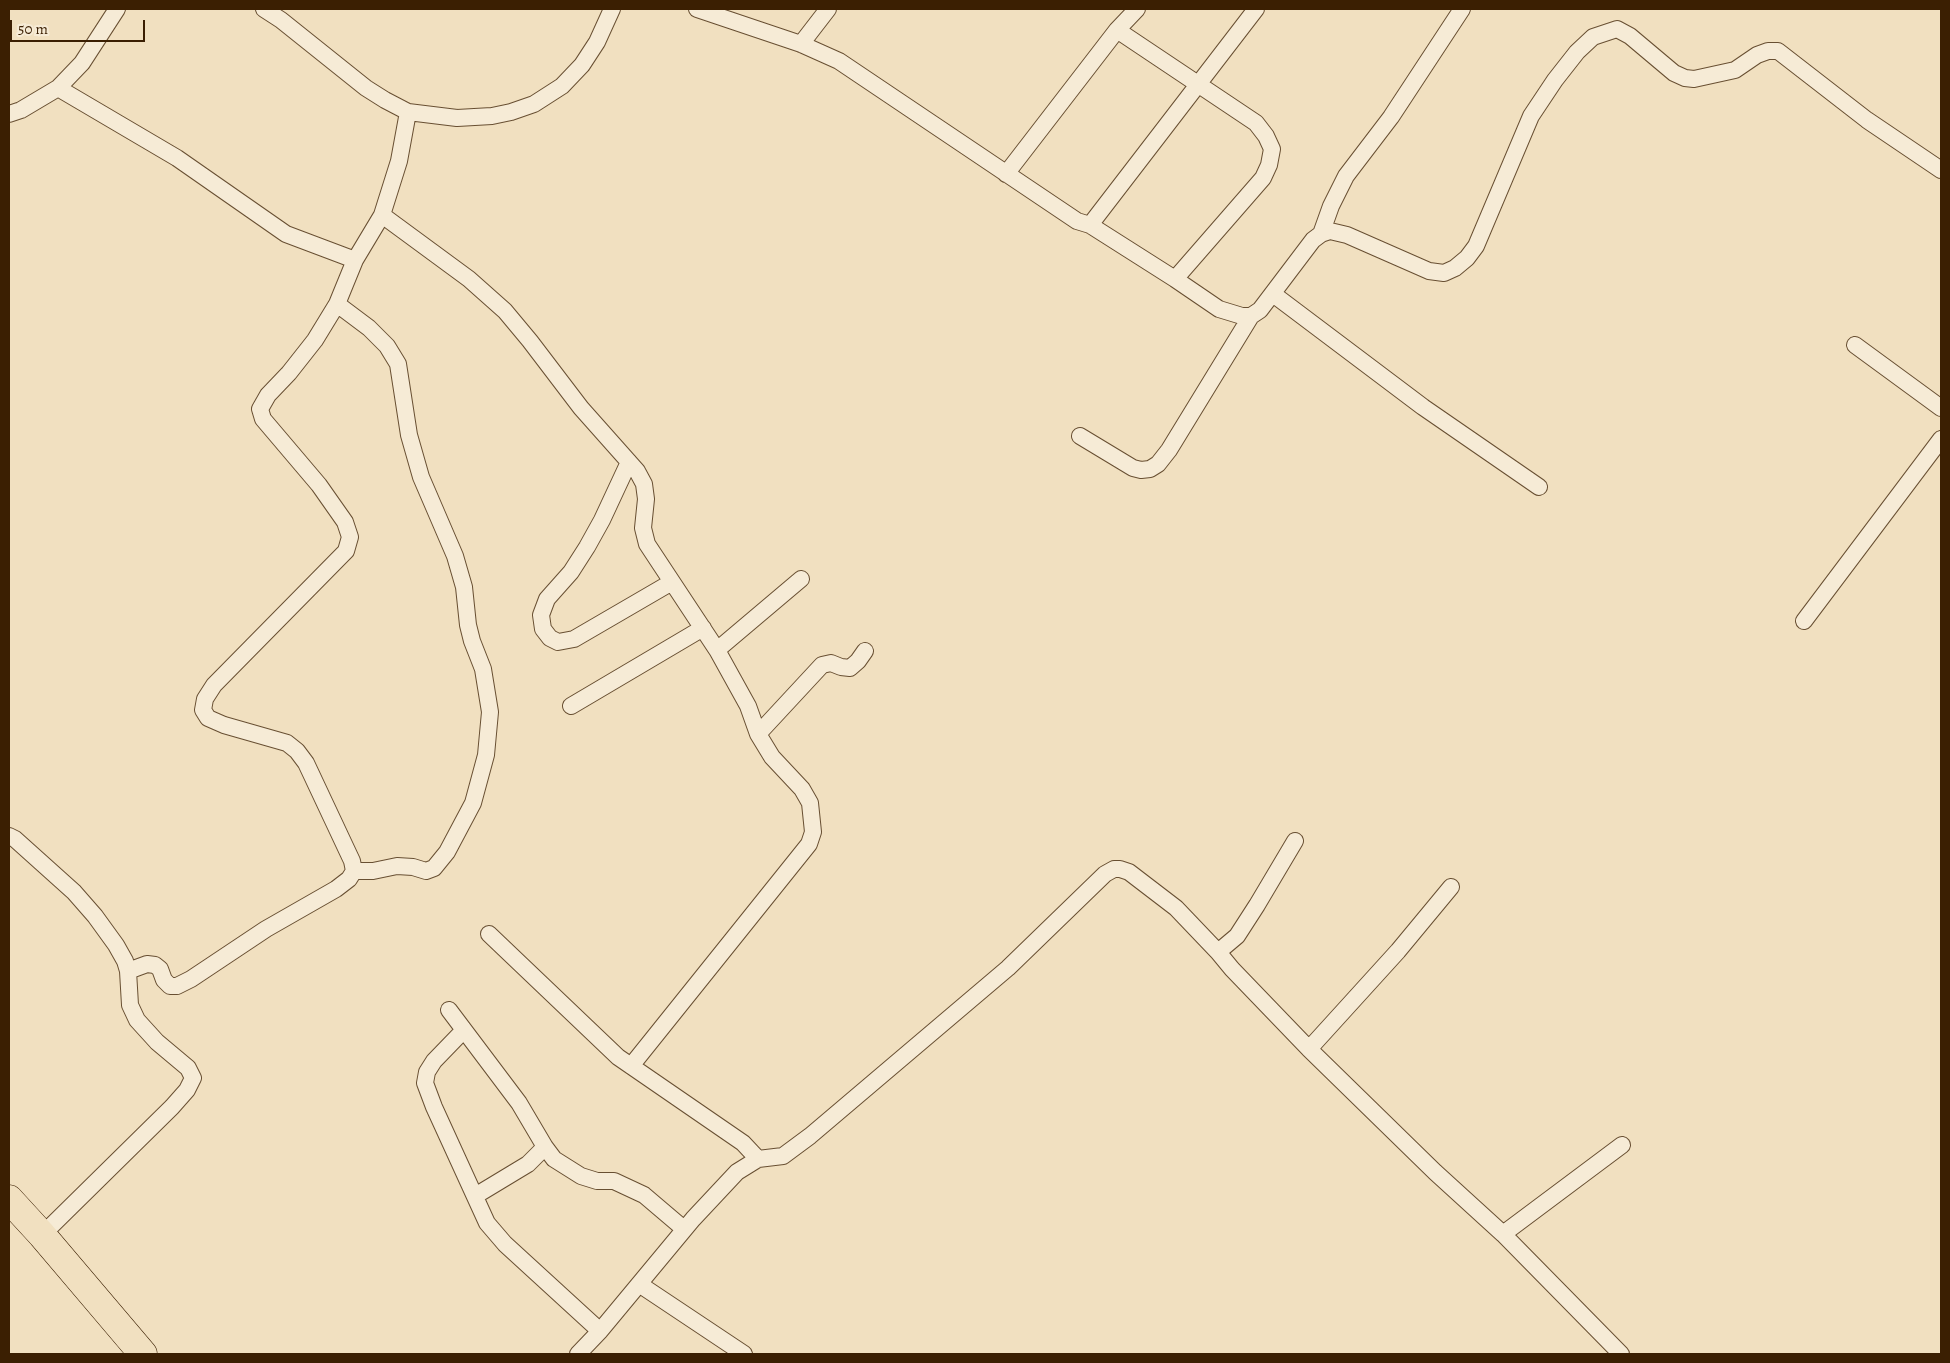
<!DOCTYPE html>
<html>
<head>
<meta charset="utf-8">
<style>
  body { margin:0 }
  #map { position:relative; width:1950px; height:1363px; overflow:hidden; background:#f1e0c0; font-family:Alegreya,serif }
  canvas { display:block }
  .frame { position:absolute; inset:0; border:10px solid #3b1f02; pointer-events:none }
  .scale { position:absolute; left:10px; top:20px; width:135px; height:22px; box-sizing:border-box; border:2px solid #3b1f02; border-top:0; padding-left:6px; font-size:15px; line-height:18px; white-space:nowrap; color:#3b1f02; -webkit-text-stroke:4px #f6ebd6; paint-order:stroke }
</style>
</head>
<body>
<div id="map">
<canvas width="1950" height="1363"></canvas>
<div class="frame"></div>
<div class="scale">50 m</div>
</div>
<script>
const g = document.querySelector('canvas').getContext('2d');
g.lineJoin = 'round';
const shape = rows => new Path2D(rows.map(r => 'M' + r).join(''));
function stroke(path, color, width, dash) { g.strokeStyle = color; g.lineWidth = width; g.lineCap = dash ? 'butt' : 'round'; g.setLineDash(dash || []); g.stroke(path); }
const street = shape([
  [264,9,281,20,366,88,385,100,408,112,457,118,492,116,511,112,534,104,562,86,582,65,597,42,612,9],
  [697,9,801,44,839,61,1077,221,1090,225,1175,279,1219,309,1242,316,1251,316,1260,310,1313,240,1321,234,1330,231,1347,235,1429,271,1444,273,1455,268,1467,258,1476,246,1531,116,1555,80,1577,52,1593,37,1617,29,1630,36,1674,73,1685,78,1694,79,1735,70,1757,55,1768,51,1778,51,1867,120,1941,170],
  [1117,30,1256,123,1266,136,1272,149,1269,165,1263,178,1175,279],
  [801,44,828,9],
  [58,88,177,158,286,234,355,260],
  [9,114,21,110,58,88,82,63,117,9],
  [1006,174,1117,30,1137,9],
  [382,215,469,279,505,311,530,341,581,408,637,471,644,484,646,499,643,528,647,544,717,650,748,706,758,734,772,757,802,789,810,803,813,832,809,844,631,1066],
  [1090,225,1256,9],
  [1321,234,1331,206,1346,176,1391,117,1462,9],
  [1273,294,1423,407,1539,487],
  [337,304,369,328,387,346,398,364,409,435,421,477,455,556,464,587,468,625,472,641,483,669,490,712,486,755,473,803,447,852,434,868,426,871,413,867,397,866,373,871,354,871],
  [1855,345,1941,408],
  [1080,436,1133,468,1141,470,1150,469,1158,464,1169,450,1251,316],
  [629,462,602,520,587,547,571,572,547,599,541,615,543,629,550,638,558,642,574,639,672,582],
  [1804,621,1941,439],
  [717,650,801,579],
  [571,706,703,628],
  [758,734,822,665,831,663,841,667,850,668,858,661,865,651],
  [9,836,15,839,74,892,95,916,116,945,125,961,128,971,130,1005,137,1020,157,1042,188,1068,193,1078,187,1090,172,1107,42,1235],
  [489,934,618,1057,743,1143,758,1159],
  [1218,952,1237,936,1257,905,1295,841],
  [128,971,147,964,155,965,160,969,164,980,170,986,177,986,191,979,266,929,336,889,349,879,354,871,352,861,306,763,297,751,287,743,224,725,208,718,203,710,205,699,214,685,346,551,350,537,345,522,319,485,263,419,260,409,268,395,289,373,315,340,337,304,355,260,382,215,399,161,408,112],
  [449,1010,519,1103,545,1147,554,1159,581,1176,597,1181,614,1181,644,1195,684,1229],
  [464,1030,434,1061,427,1072,425,1083,434,1107,487,1223,505,1244,600,1331],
  [1309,1049,1398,951,1451,887],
  [475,1196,528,1164,545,1147],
  [639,1284,744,1354],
  [578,1354,600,1331,693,1219,737,1172,758,1159,783,1156,810,1136,1008,968,1105,874,1114,869,1120,869,1129,872,1176,908,1218,952,1232,969,1309,1049,1435,1172,1503,1234],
  [1621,1354,1503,1234,1622,1145]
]);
const highway = shape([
  [9,1199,42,1235,143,1354]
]);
stroke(street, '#684f32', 18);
stroke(highway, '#3b1f02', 29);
stroke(street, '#f6ebd6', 16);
stroke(highway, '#f1e0c0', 28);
</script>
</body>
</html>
